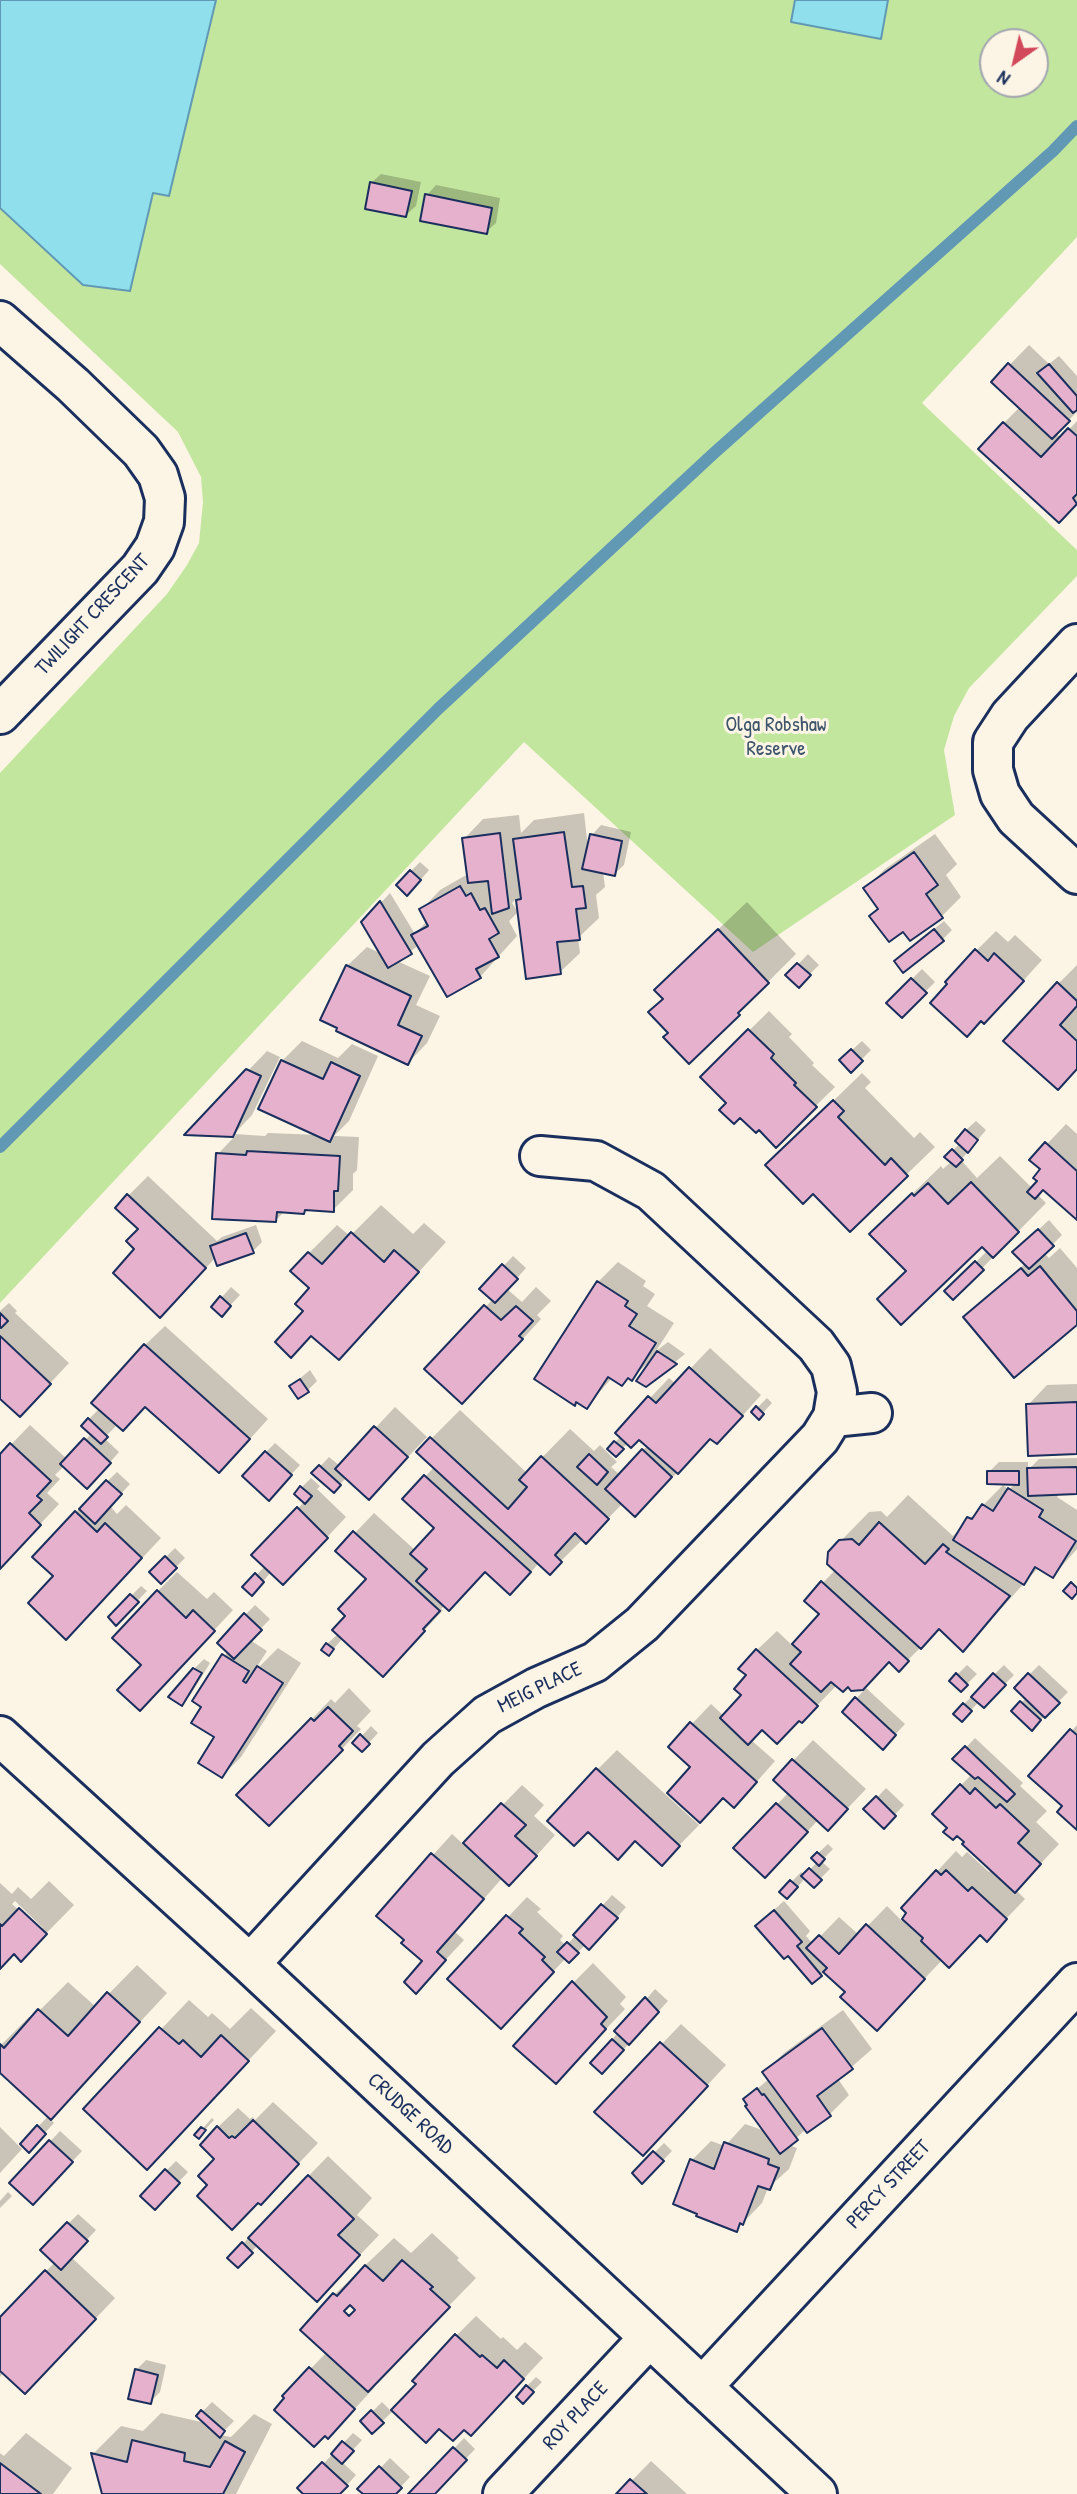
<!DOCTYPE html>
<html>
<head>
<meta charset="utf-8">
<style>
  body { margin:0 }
  #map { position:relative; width:1077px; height:2494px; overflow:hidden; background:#fcf5e5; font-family:"Patrick Hand",sans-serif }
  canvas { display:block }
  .north { position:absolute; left:979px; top:28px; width:70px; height:70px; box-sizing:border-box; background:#fcf5e5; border:2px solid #a2a6af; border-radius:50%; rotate:214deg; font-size:19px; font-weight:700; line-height:28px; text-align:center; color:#1b2f5e }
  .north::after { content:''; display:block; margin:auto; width:24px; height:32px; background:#d1495b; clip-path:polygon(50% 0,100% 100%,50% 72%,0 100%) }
</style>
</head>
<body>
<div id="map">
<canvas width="1077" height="2494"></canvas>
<div class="north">N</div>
</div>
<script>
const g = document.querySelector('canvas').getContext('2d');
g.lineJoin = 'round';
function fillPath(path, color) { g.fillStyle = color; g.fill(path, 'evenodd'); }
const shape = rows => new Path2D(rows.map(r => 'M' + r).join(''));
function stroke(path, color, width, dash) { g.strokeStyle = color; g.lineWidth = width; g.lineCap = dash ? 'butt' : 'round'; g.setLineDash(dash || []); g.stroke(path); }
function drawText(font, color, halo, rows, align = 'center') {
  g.font = font + ' "Patrick Hand",sans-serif'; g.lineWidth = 6; g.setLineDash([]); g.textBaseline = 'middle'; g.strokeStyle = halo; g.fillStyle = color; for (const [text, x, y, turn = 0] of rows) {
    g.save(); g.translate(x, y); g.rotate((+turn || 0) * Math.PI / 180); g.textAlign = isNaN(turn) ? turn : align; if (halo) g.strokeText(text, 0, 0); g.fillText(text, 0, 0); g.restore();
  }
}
const green = shape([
  [0,0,1077,0,1077,237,922,403,1077,550,1077,576,969,688,954,716,944,750,955,815,753,952,524,742,0,1303,0,773,167,594,187,565,199,543,203,502,201,477,178,432,0,264],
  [993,42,1035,42,1035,84,993,84]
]);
const water = shape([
  [0,0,216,0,169,196,153,193,130,291,83,285,0,208,0,0],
  [795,0,888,0,881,39,791,22,795,0]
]);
const shadow = shape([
  [381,174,421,182,416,206,406,215,371,183],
  [436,185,500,198,496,223,486,232,427,195],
  [1029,345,1049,364,1059,356,1077,376,1077,412,1056,433,1061,438,1077,421,1077,503,1059,521,1004,423,1020,407,993,382],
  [584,813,588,848,592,835,601,825,631,832,624,865,614,874,603,872,605,887,596,895,599,918,578,938,580,953,560,972,528,977,517,898,512,903,518,912,509,921,517,936,480,977,448,995,419,945,397,961,430,976,416,1005,440,1016,427,1043,408,1063,347,966,367,947,382,954,363,922,390,893,415,934,427,921,421,910,440,890,468,874,464,839,483,819,519,815,521,833,534,820],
  [935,834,957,864,946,875,961,897,942,916,910,939,879,908,865,889,885,869],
  [420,862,429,870,417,884,411,871],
  [747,902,796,954,766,984,767,986,689,1061,664,999,684,962],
  [944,921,952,930,942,940,906,952],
  [996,931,1008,942,1015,935,1042,960,1004,1002,976,951],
  [808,954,819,965,799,985,788,975],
  [1077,965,1077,1068,1058,1088,1058,984],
  [922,969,935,982,902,1015,888,1003],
  [769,1011,792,1034,789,1037,814,1063,812,1065,835,1087,776,1145,702,1077],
  [302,1041,338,1058,352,1044,378,1056,349,1121,334,1136,359,1137,357,1170,353,1174,353,1190,333,1210,307,1208,303,1212,285,1211,276,1220,218,1154,236,1135,188,1133,267,1051,280,1057,252,1115,234,1134,265,1136,268,1133,319,1135,282,1061],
  [862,1041,871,1050,851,1070,841,1060],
  [862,1073,871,1082,865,1088,914,1138,920,1132,935,1147,850,1229,796,1137],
  [976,1121,986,1130,961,1160,977,1178,1000,1156,1033,1189,1040,1181,1042,1169,1032,1160,1066,1124,1077,1134,1077,1218,1043,1188,1037,1194,1046,1203,953,1298,947,1291,988,1250,982,1245,908,1270,900,1206,941,1166,943,1169,952,1161,947,1157,960,1143,966,1130],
  [148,1176,217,1241,222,1237,256,1225,262,1242,253,1251,216,1257,180,1296,137,1249,140,1229,128,1196],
  [381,1205,413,1234,424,1223,446,1242,367,1329,306,1311,312,1288,309,1253,337,1225,350,1236],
  [1049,1220,1062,1235,1044,1253,1049,1258,1060,1248,1077,1268,1077,1323,965,1317,1026,1263,1024,1243],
  [513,1256,526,1268,507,1289,522,1302,536,1287,551,1301,537,1315,541,1319,482,1383,427,1369,493,1299,482,1289],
  [618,1262,646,1281,643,1286,655,1294,647,1306,674,1323,656,1351,668,1342,685,1354,646,1385,649,1362,632,1378,629,1377,612,1378,586,1407,577,1401,575,1403,536,1378,598,1282],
  [231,1287,240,1295,222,1314,213,1307],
  [9,1303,17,1311,15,1313,69,1363,39,1395,0,1396,0,1311],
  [165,1326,268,1419,239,1451,146,1405,118,1424,104,1438,119,1452,97,1477,64,1466,55,1475,60,1479,47,1493,59,1504,0,1567,0,1456,30,1425,67,1459,92,1433,89,1419,100,1408,145,1345],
  [710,1348,761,1395,736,1423,711,1438,655,1495,623,1503,586,1541,583,1539,550,1572,539,1563,530,1573,486,1570,445,1605,441,1609,443,1610,402,1655,343,1638,329,1654,327,1644,338,1634,368,1579,338,1551,374,1513,416,1551,437,1528,405,1499,435,1466,419,1451,460,1410,527,1473,570,1429,594,1451,600,1445,617,1462,611,1467,620,1475,648,1445,639,1438,628,1443,616,1455,609,1449,621,1436,617,1433,669,1378,676,1384],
  [310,1370,317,1381,308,1390,291,1386],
  [1077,1384,1077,1453,1028,1405,1047,1385],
  [767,1398,772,1403,759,1417,753,1412],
  [395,1407,427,1437,388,1478,347,1477,334,1490,314,1473,329,1457,340,1466],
  [275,1443,300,1465,278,1489,266,1452],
  [1077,1458,1077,1492,1060,1493,1057,1497,1077,1510,1077,1549,1053,1576,1039,1567,963,1650,940,1628,899,1669,890,1661,864,1687,866,1688,852,1690,848,1685,837,1685,802,1721,800,1719,762,1729,751,1740,775,1761,753,1786,692,1767,670,1747,711,1704,724,1716,744,1695,757,1650,777,1631,793,1646,821,1614,806,1601,836,1569,830,1552,869,1512,881,1511,887,1517,908,1495,953,1536,1003,1485,1009,1490,1015,1483,989,1472,999,1462,1028,1462,1028,1470,1039,1459],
  [117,1472,130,1484,110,1506,117,1514,126,1505,161,1538,86,1618,56,1576,76,1512],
  [311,1478,320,1486,317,1489,346,1517,302,1564,271,1572,261,1584,245,1587,265,1566,253,1555,305,1501,296,1493],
  [175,1548,185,1558,161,1582,151,1572],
  [177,1572,207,1599,214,1592,233,1610,159,1689,143,1665,158,1591],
  [141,1586,147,1591,116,1623,110,1617],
  [255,1605,270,1619,250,1640,267,1651,258,1665,260,1666,278,1648,301,1663,241,1757,222,1776,216,1737,204,1706,194,1701,228,1651,245,1615],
  [204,1659,210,1663,191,1694,181,1704,194,1669],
  [967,1665,977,1674,961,1690,951,1681],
  [1004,1665,1014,1675,983,1706,979,1702,962,1719,964,1704],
  [1039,1665,1068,1692,1032,1729,1013,1711,1026,1698,1016,1688],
  [349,1688,371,1711,357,1726,361,1729,289,1804,312,1719,331,1699,335,1703],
  [866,1688,905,1724,892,1738,844,1712],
  [1077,1725,1077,1827,1064,1806,1031,1776],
  [371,1726,378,1733,362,1750,355,1743],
  [975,1738,1023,1783,1020,1786,1047,1811,1036,1822,1059,1844,1016,1890,1025,1899,987,1939,981,1933,943,1959,896,2009,847,1992,825,1971,813,1982,767,1916,784,1901,810,1931,806,1936,813,1944,839,1917,859,1935,887,1906,902,1921,909,1913,903,1908,956,1851,962,1857,967,1852,989,1872,992,1869,966,1842,934,1813,972,1774,955,1759],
  [813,1740,866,1789,847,1809,818,1820,785,1856,736,1848,789,1792,775,1780],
  [617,1750,699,1825,662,1863,636,1839,597,1770],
  [522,1785,544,1805,534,1816,555,1835,529,1864,503,1877,455,1932,464,1940,416,1992,424,1961,407,1940,379,1915,452,1834,464,1845],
  [886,1788,904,1805,884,1826,866,1809],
  [828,1844,833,1849,821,1861,830,1869,814,1885,805,1878,797,1888,782,1892,801,1872,805,1875,817,1862,813,1858],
  [49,1881,74,1905,21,1959,14,1953,0,1968,0,1883,12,1894,18,1887,31,1899],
  [15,1901,43,1928,40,1930,12,1904],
  [612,1895,626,1907,599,1938,586,1944,569,1961,566,1958,520,2007,449,1979,527,1897,541,1909,537,1912,563,1936,560,1940,566,1946],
  [593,1963,626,1997,620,2004,625,2009,556,2082,573,1983],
  [137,1965,167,1993,50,2119,54,2123,29,2150,22,2144,49,2115,0,2071,0,2046,29,2017,31,2019,68,1982,96,2007],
  [655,1989,668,2001,612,2062,592,2063],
  [189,2000,208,2017,212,2013,230,2029,251,2008,276,2031,175,2139,85,2109],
  [843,2010,872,2049,838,2079,849,2095,829,2115,806,2129,789,2145,797,2148,789,2169,768,2188,762,2203,736,2230,692,2160,711,2141,725,2146,745,2124,765,2131,745,2099,769,2079,764,2073,784,2053],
  [681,2024,726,2065,662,2134,597,2112],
  [273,2102,318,2143,280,2183,217,2159,218,2127,238,2108,250,2119,253,2117,255,2120],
  [212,2118,214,2120,199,2136,197,2135],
  [0,2127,22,2149,0,2173],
  [60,2131,82,2151,42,2194,11,2183],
  [664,2143,672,2151,642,2182,634,2173],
  [328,2156,372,2198,357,2215,379,2235,336,2280,258,2245,238,2265,229,2258],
  [176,2161,188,2172,155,2207,142,2195],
  [8,2192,12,2196,0,2208,0,2201],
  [78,2214,96,2230,71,2257,115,2298,44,2373,4,2372,0,2377,0,2319,55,2262,42,2250],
  [432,2233,459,2258,457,2260,476,2278,371,2386,374,2388,347,2417,284,2396,327,2352,303,2330,335,2294,394,2238,411,2253],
  [350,2302,357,2310,349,2319,342,2311],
  [476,2316,501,2339,503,2337,517,2350,525,2342,543,2358,490,2415,464,2428,439,2427,394,2410,372,2431,363,2421,382,2402,392,2412,418,2384,456,2336],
  [146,2360,166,2365,160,2392,150,2402,136,2370],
  [536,2377,542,2382,523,2401,527,2386],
  [212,2402,234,2421,220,2435,231,2437,254,2414,272,2424,236,2494,104,2494,93,2454,121,2426,143,2431,161,2413,206,2423,198,2416],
  [26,2433,72,2468,53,2494,0,2494,0,2453,4,2456],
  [353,2433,362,2440,342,2462,356,2475,339,2494,306,2494,300,2488],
  [464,2438,475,2449,433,2494,411,2494],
  [390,2458,410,2477,394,2494,365,2494,360,2489],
  [651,2461,687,2494,619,2494]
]);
const stream = shape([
  [0,1147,438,709,713,454,1053,151,1077,126]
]);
const building = shape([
  [370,182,412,191,406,217,365,209,370,182],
  [425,194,492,208,487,234,420,221,425,194],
  [1008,363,1070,421,1052,439,991,382,1008,363],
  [1049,364,1077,396,1077,410,1073,413,1037,373,1049,364],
  [1003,422,1041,457,1068,428,1077,436,1077,494,1073,498,1077,504,1059,523,978,449,1003,422],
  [564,832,572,887,583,886,586,908,576,909,580,940,557,942,561,974,526,979,516,900,521,899,513,839,564,832],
  [500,833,509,908,492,914,488,881,468,883,462,838,500,833],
  [590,834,622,841,615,876,582,869,590,834],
  [914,852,938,885,926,894,943,918,910,941,903,932,889,942,869,916,878,909,863,888,914,852],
  [410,870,421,880,407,896,396,885,410,870],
  [460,886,466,896,471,893,480,910,485,908,499,933,489,939,499,957,476,969,481,978,447,997,411,935,428,926,419,909,460,886],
  [380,901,412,954,388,968,361,922,380,901],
  [718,929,769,983,738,1013,740,1015,689,1064,663,1037,668,1033,648,1012,663,999,654,990,718,929],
  [934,929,944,941,903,973,894,961,934,929],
  [975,949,988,961,994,953,1024,981,984,1024,981,1021,967,1037,930,1003,947,984,945,982,975,949],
  [797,963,811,975,799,988,785,975,797,963],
  [346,965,411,996,398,1025,422,1036,408,1065,336,1031,337,1028,320,1020,346,965],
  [911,978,927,993,902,1018,886,1003,911,978],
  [1057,982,1077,1001,1077,1006,1060,1025,1077,1041,1077,1069,1058,1090,1003,1041,1057,982],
  [748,1029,774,1054,771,1058,796,1083,794,1085,817,1107,776,1148,759,1130,756,1133,740,1118,734,1124,719,1110,726,1103,700,1077,748,1029],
  [851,1049,863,1061,851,1073,839,1060,851,1049],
  [281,1060,323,1079,331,1062,360,1076,330,1142,258,1109,281,1060],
  [246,1069,261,1076,233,1137,184,1135,246,1069],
  [833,1100,844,1111,838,1117,885,1165,891,1158,908,1176,850,1232,813,1194,803,1204,765,1165,833,1100],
  [965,1129,978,1140,968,1153,955,1141,965,1129],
  [1045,1142,1077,1171,1077,1220,1043,1190,1035,1199,1027,1192,1037,1181,1033,1178,1040,1169,1029,1160,1045,1142],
  [952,1149,963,1160,956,1167,944,1157,952,1149],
  [247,1151,340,1156,338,1191,334,1191,334,1212,305,1210,304,1214,277,1212,276,1222,212,1219,216,1153,246,1155,247,1151],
  [971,1182,1019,1232,993,1258,982,1247,901,1325,877,1299,906,1271,869,1234,912,1193,914,1196,928,1183,948,1204,971,1182],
  [127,1194,206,1268,160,1318,113,1273,134,1249,126,1241,138,1229,115,1208,127,1194],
  [1038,1229,1054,1246,1029,1269,1012,1252,1038,1229],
  [351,1232,384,1262,394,1250,419,1272,339,1360,311,1336,291,1358,275,1342,303,1311,295,1304,309,1288,290,1271,308,1252,322,1264,351,1232],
  [246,1233,254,1253,217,1266,210,1246,246,1233],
  [975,1261,984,1270,953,1300,944,1291,975,1261],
  [502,1264,518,1279,495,1303,479,1289,502,1264],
  [1040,1266,1077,1311,1077,1325,1014,1378,963,1317,1021,1268,1028,1276,1040,1266],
  [597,1281,628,1301,625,1306,637,1314,629,1326,656,1343,632,1381,628,1378,622,1386,608,1377,587,1409,576,1402,575,1406,534,1379,597,1281],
  [220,1296,231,1306,222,1317,211,1307,220,1296],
  [484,1305,501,1320,516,1306,533,1321,519,1336,523,1339,462,1404,424,1369,484,1305],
  [0,1313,8,1321,1,1328,0,1327,0,1313],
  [0,1336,51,1384,20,1417,0,1399,0,1336],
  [144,1344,250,1439,219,1473,145,1407,123,1431,91,1403,144,1344],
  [657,1351,677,1364,646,1387,636,1381,657,1351],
  [689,1367,743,1416,717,1444,710,1439,678,1474,639,1440,631,1448,615,1433,648,1396,656,1403,689,1367],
  [300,1379,309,1392,298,1399,289,1386,300,1379],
  [1077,1402,1077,1454,1028,1456,1026,1404,1077,1402],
  [756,1406,764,1414,759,1420,751,1412,756,1406],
  [88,1418,108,1437,101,1444,81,1426,88,1418],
  [374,1426,408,1457,369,1500,335,1469,374,1426],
  [430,1437,508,1509,527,1487,519,1480,541,1456,609,1519,586,1544,575,1533,555,1555,562,1562,550,1575,416,1452,430,1437],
  [84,1438,111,1463,87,1489,60,1464,84,1438],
  [614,1441,624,1449,616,1457,607,1449,614,1441],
  [10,1443,51,1481,37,1496,42,1500,29,1513,41,1525,0,1569,0,1454,10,1443],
  [642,1449,672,1477,635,1517,605,1489,642,1449],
  [265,1451,292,1475,269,1501,242,1476,265,1451],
  [589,1454,608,1472,597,1485,577,1467,589,1454],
  [319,1465,341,1485,334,1493,311,1473,319,1465],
  [1077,1467,1077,1494,1028,1496,1027,1468,1077,1467],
  [987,1471,1019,1471,1019,1485,987,1484,987,1471],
  [424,1475,531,1572,510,1595,485,1572,449,1611,416,1581,427,1569,410,1554,434,1528,402,1499,424,1475],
  [106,1480,122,1494,95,1524,79,1509,106,1480],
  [300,1486,312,1496,305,1504,294,1494,300,1486],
  [1008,1488,1043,1510,1039,1517,1076,1541,1053,1578,1035,1567,1024,1585,953,1540,967,1517,972,1519,982,1504,993,1511,1008,1488],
  [297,1507,328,1538,283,1585,251,1555,297,1507],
  [75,1511,97,1532,105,1523,142,1558,66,1640,28,1603,53,1576,32,1557,75,1511],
  [879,1522,925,1564,943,1544,949,1549,946,1552,1010,1596,963,1652,939,1629,921,1649,827,1564,828,1552,839,1540,852,1539,859,1545,879,1522],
  [353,1531,440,1611,423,1629,425,1631,383,1677,332,1630,345,1616,338,1609,366,1579,335,1551,353,1531],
  [165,1556,177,1568,161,1584,149,1572,165,1556],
  [255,1573,264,1582,252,1596,242,1587,255,1573],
  [821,1581,909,1661,899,1672,889,1662,863,1690,851,1691,848,1687,843,1692,831,1682,821,1692,790,1664,801,1652,792,1644,819,1614,804,1601,821,1581],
  [1071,1582,1077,1588,1077,1593,1072,1599,1063,1591,1071,1582],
  [157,1590,186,1618,193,1610,215,1631,140,1711,117,1690,141,1665,112,1638,157,1590],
  [130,1594,139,1602,116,1626,108,1617,130,1594],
  [244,1613,262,1630,234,1659,217,1643,244,1613],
  [326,1643,334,1649,329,1656,321,1650,326,1643],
  [756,1649,818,1706,802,1723,799,1721,777,1744,762,1730,748,1745,720,1718,741,1695,734,1689,746,1675,738,1669,756,1649],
  [222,1654,249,1671,243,1681,246,1683,257,1666,283,1683,222,1778,198,1763,214,1737,191,1723,201,1707,192,1701,222,1654],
  [193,1668,202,1673,182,1706,168,1697,193,1668],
  [956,1673,968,1685,961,1692,949,1681,956,1673],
  [993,1673,1006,1685,984,1708,971,1697,993,1673],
  [1028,1673,1060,1703,1045,1718,1014,1688,1028,1673],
  [855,1697,896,1735,883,1750,842,1712,855,1697],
  [1020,1701,1041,1720,1032,1731,1011,1711,1020,1701],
  [963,1703,972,1711,962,1722,953,1714,963,1703],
  [328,1707,353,1731,339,1746,343,1750,269,1826,236,1795,311,1718,314,1721,328,1707],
  [690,1722,757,1782,734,1808,723,1798,700,1823,667,1793,690,1767,668,1747,690,1722],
  [1070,1729,1077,1735,1077,1830,1057,1812,1062,1806,1028,1776,1070,1729],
  [360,1734,370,1744,362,1752,352,1743,360,1734],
  [965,1746,1015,1794,1007,1802,978,1777,975,1779,952,1759,965,1746],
  [792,1759,848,1809,828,1831,773,1780,792,1759],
  [596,1768,680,1846,662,1866,635,1841,618,1860,588,1832,574,1846,547,1821,596,1768],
  [960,1784,970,1794,975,1788,996,1808,1000,1804,1029,1831,1018,1843,1041,1864,1015,1893,962,1844,964,1842,957,1836,953,1840,943,1832,947,1828,932,1814,960,1784],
  [876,1796,896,1816,884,1829,863,1809,876,1796],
  [501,1803,526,1825,515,1836,537,1856,509,1886,463,1843,501,1803],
  [776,1803,808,1832,765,1878,733,1848,776,1803],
  [817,1852,825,1859,819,1866,811,1858,817,1852],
  [431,1853,484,1899,437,1952,446,1960,416,1994,404,1982,422,1961,401,1943,404,1940,376,1916,431,1853],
  [809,1868,822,1880,814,1888,801,1876,809,1868],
  [936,1870,941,1875,946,1870,968,1891,972,1887,1007,1919,987,1942,980,1935,949,1968,921,1941,923,1938,902,1919,906,1913,901,1908,936,1870],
  [790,1880,798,1887,787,1899,779,1892,790,1880],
  [601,1904,618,1918,589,1950,573,1935,601,1904],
  [19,1908,47,1934,21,1962,14,1954,0,1969,0,1924,2,1926,19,1908],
  [774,1910,802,1942,797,1946,822,1976,812,1984,788,1956,784,1959,755,1926,774,1910],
  [506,1915,523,1929,519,1933,545,1957,542,1960,554,1972,501,2029,447,1979,506,1915],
  [866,1924,925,1979,877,2031,840,1997,845,1992,823,1972,827,1968,806,1948,819,1935,839,1954,866,1924],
  [567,1942,579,1953,569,1963,557,1952,567,1942],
  [572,1981,607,2017,601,2024,606,2029,556,2084,513,2046,572,1981],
  [107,1992,140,2022,51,2120,0,2073,0,2044,4,2048,38,2009,68,2036,107,1992],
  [645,1997,659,2012,629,2045,614,2031,645,1997],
  [159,2027,179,2044,183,2040,201,2057,221,2035,249,2061,147,2170,83,2109,159,2027],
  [822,2028,853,2069,817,2096,831,2116,807,2133,762,2072,822,2028],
  [612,2039,624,2050,602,2074,590,2063,612,2039],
  [660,2042,708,2086,643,2156,594,2112,660,2042],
  [757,2088,762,2095,764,2094,798,2140,780,2154,745,2106,747,2105,743,2099,757,2088],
  [253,2120,299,2164,261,2205,258,2203,232,2230,197,2196,207,2185,198,2176,214,2159,200,2145,217,2126,229,2138,232,2136,235,2138,253,2120],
  [37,2125,46,2134,29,2153,20,2144,37,2125],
  [201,2127,206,2130,199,2139,194,2135,201,2127],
  [49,2140,73,2162,33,2205,9,2183,49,2140],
  [724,2142,769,2159,768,2164,779,2168,770,2190,758,2186,743,2225,740,2223,737,2232,696,2216,697,2214,673,2204,690,2159,714,2169,724,2142],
  [653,2151,664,2161,642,2184,632,2173,653,2151],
  [165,2169,180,2183,155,2210,140,2196,165,2169],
  [308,2175,354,2219,338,2235,360,2255,317,2302,248,2238,308,2175],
  [67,2222,88,2241,61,2270,40,2250,67,2222],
  [242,2242,253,2253,238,2268,227,2258,242,2242],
  [402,2260,433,2287,430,2289,450,2307,368,2392,300,2330,333,2293,337,2296,365,2265,383,2281,402,2260],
  [350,2305,355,2310,349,2316,344,2311,350,2305],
  [45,2270,96,2319,25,2394,0,2371,0,2317,45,2270],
  [455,2334,480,2357,482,2355,497,2368,504,2360,524,2379,471,2436,464,2430,453,2441,439,2429,426,2443,391,2410,416,2384,412,2381,455,2334],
  [309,2367,355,2409,328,2439,325,2436,314,2447,274,2410,284,2398,282,2396,309,2367],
  [135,2369,158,2375,151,2404,128,2399,135,2369],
  [526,2385,534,2392,523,2404,516,2397,526,2385],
  [201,2410,225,2431,220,2438,196,2416,201,2410],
  [371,2410,384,2423,372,2434,360,2421,371,2410],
  [132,2440,185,2453,184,2461,210,2467,225,2441,245,2452,223,2494,102,2494,91,2453,127,2462,132,2440],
  [342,2441,354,2451,342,2464,331,2454,342,2441],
  [453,2447,467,2460,435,2494,408,2494,453,2447],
  [322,2462,348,2486,340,2494,303,2494,297,2488,322,2462],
  [0,2463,41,2494,0,2494,0,2463],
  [379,2466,402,2488,396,2494,363,2494,357,2489,379,2466],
  [630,2479,647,2494,616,2494,630,2479]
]);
const street = shape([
  [0,321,73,385,141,451,158,475,165,498,164,522,155,547,140,569,0,714],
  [1077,644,1010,716,993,742,993,770,1000,794,1016,818,1077,874],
  [833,1417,872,1413],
  [0,1736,250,1964,817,2494],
  [250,1964,438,1759,487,1715,536,1688,595,1662,642,1624,820,1438,833,1417,837,1392,831,1366,816,1345,651,1191,596,1161,540,1156],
  [702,2387,1077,1983],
  [503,2494,649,2338]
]);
const streetNames = [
  ["TWILIGHT CRESCENT",93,615,-47],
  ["MEIG PLACE",540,1688,-26],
  ["CRUDGE ROAD",410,2114,43],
  ["PERCY STREET",889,2185,-47],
  ["ROY PLACE",576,2416,-47]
];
const parkNames = [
  ["Olga Robshaw",776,725],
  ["Reserve",776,749]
];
fillPath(green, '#c3e69f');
fillPath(water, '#90dfed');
stroke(water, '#6199b4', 2);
fillPath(shadow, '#0003');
stroke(stream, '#6199b4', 12);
fillPath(building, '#e6b1cc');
stroke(building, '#1b2f5e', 2);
stroke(street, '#1b2f5e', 44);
stroke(street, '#fcf5e5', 38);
drawText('21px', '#1b2f5e', '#fcf5e5', streetNames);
drawText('21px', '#3d546b', '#fcf5e5', parkNames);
</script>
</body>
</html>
